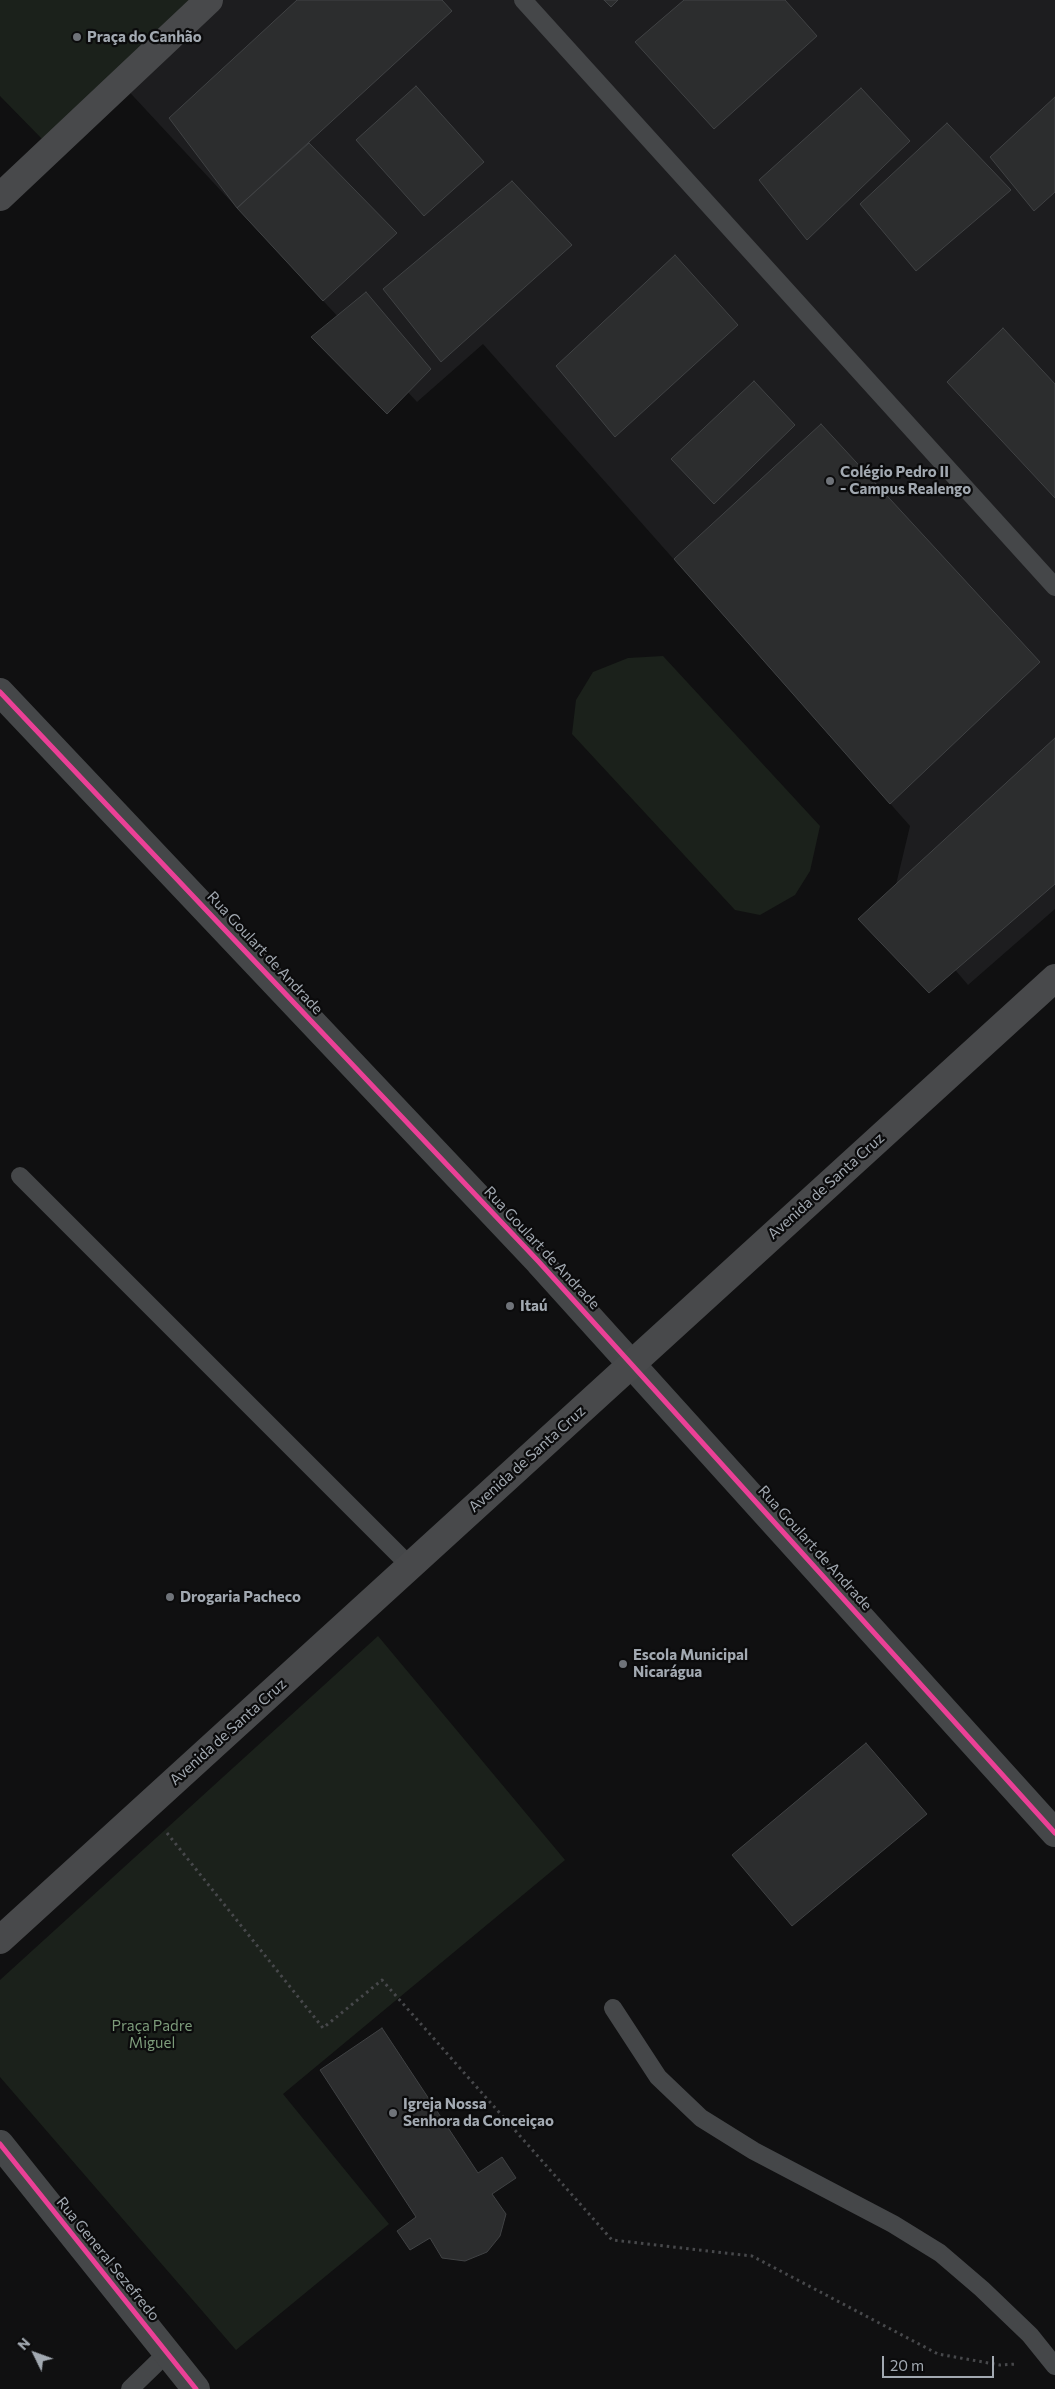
<!DOCTYPE html>
<html>
<head>
<meta charset="utf-8">
<style>
  body { margin:0 }
  #map { position:relative; width:1055px; height:2389px; overflow:hidden; background:#101011; font-family:Commissioner,sans-serif }
  canvas { display:block }
  .north { position:absolute; left:10px; top:2329px; width:50px; height:50px; -webkit-text-stroke:4px #0b0b0c; paint-order:stroke; rotate:312deg; font-size:14px; font-weight:700; line-height:20px; text-align:center; color:#a2a9b1 }
  .north::after { content:''; display:block; margin:auto; width:18px; height:22px; background:#a2a9b1; clip-path:polygon(50% 0,100% 100%,50% 72%,0 100%) }
  .scale { position:absolute; left:882px; top:2356px; width:112px; height:22px; box-sizing:border-box; border:2px solid #a2a9b1; border-top:0; padding-left:6px; font-size:15px; line-height:18px; white-space:nowrap; color:#a2a9b1; -webkit-text-stroke:4px #0b0b0c; paint-order:stroke }
</style>
</head>
<body>
<div id="map">
<canvas width="1055" height="2389"></canvas>
<div class="north">N</div>
<div class="scale">20 m</div>
</div>
<script>
const g = document.querySelector('canvas').getContext('2d');
g.lineJoin = 'round';
function fillPath(path, color) { g.fillStyle = color; g.fill(path, 'evenodd'); }
const shape = rows => new Path2D(rows.map(r => 'M' + r).join(''));
function stroke(path, color, width, dash) { g.strokeStyle = color; g.lineWidth = width; g.lineCap = dash ? 'butt' : 'round'; g.setLineDash(dash || []); g.stroke(path); }
function drawText(font, color, halo, rows, align = 'center') {
  g.font = font + ' Commissioner,sans-serif'; g.lineWidth = 4.5; g.setLineDash([]); g.textBaseline = 'middle'; g.strokeStyle = halo; g.fillStyle = color; for (const [text, x, y, turn = 0] of rows) {
    g.save(); g.translate(x, y); g.rotate((+turn || 0) * Math.PI / 180); g.textAlign = isNaN(turn) ? turn : align; if (halo) g.strokeText(text, 0, 0); g.fillText(text, 0, 0); g.restore();
  }
}
const built = shape([
  [210,0,1055,0,1055,909,968,985,893,897,910,826,483,344,417,402,121,83]
]);
const green = shape([
  [0,0,194,0,44,141,0,96],
  [663,656,820,826,810,871,795,895,760,915,735,910,572,734,576,700,593,672,628,658],
  [378,1636,565,1860,283,2094,389,2224,236,2350,0,2077,0,1980]
]);
const building = shape([
  [297,0,442,0,452,11,237,208,169,118,297,0],
  [604,0,618,0,611,7,604,0],
  [684,0,785,0,817,36,714,129,635,42,684,0],
  [416,86,484,162,424,216,356,140,416,86],
  [861,88,910,141,807,240,759,180,861,88],
  [1055,97,1055,192,1034,211,990,157,1055,97],
  [947,123,1011,190,916,271,860,204,947,123],
  [309,143,397,233,323,301,237,208,309,143],
  [512,181,572,245,441,362,383,289,512,181],
  [675,255,738,325,615,437,556,366,675,255],
  [366,292,431,369,387,414,311,337,366,292],
  [1003,328,1055,384,1055,498,947,382,1003,328],
  [754,381,795,425,714,504,671,459,754,381],
  [821,424,1040,662,890,804,674,559,821,424],
  [1055,738,1055,884,929,993,858,919,1055,738],
  [866,1743,927,1814,792,1926,732,1855,866,1743],
  [382,2028,478,2173,502,2157,516,2178,492,2194,506,2214,500,2236,487,2252,465,2261,442,2258,430,2238,410,2250,397,2231,416,2217,320,2070,382,2028]
]);
const path = shape([
  [167,1833,323,2028,382,1980,612,2240,752,2256,938,2354,1000,2365,1016,2364]
]);
const lane = shape([
  [523,0,1055,587],
  [20,1176,410,1566],
  [613,2008,658,2077,701,2118,754,2151,893,2224,940,2253,982,2289,1030,2335,1055,2366],
  [130,2389,167,2353]
]);
const street = shape([
  [0,692,539,1262,1055,1833],
  [0,2144,196,2389]
]);
const primary = shape([
  [0,197,209,0],
  [0,1940,1055,978]
]);
const cycleway = shape([
  [0,692,539,1262,1055,1833],
  [0,2144,196,2389]
]);
const markers = [
  [77,37,5,"#6f7379"],
  [830,481,5,"#6f7379"],
  [510,1306,5,"#6f7379"],
  [170,1597,5,"#6f7379"],
  [623,1664,5,"#6f7379"],
  [393,2113,5,"#6f7379"]
];
const poiNames = [
  ["Praça do Canhão",87,37],
  ["Colégio Pedro II",840,472],
  ["- Campus Realengo",840,489],
  ["Itaú",520,1306],
  ["Drogaria Pacheco",180,1597],
  ["Escola Municipal",633,1655],
  ["Nicarágua",633,1672],
  ["Igreja Nossa",403,2104],
  ["Senhora da Conceiçao",403,2121]
];
const streetNames = [
  ["Rua Goulart de Andrade",265,953,47],
  ["Avenida de Santa Cruz",826,1186,-42],
  ["Rua Goulart de Andrade",542,1248,47],
  ["Avenida de Santa Cruz",527,1459,-42],
  ["Rua Goulart de Andrade",815,1548,48],
  ["Avenida de Santa Cruz",228,1732,-42],
  ["Rua General Sezefredo",108,2259,51]
];
const parkNames = [
  ["Praça Padre",152,2026],
  ["Miguel",152,2043]
];
fillPath(built, '#1d1d1f');
fillPath(green, '#1b211b');
fillPath(building, '#2c2d2e');
stroke(building, '#404244', 1);
stroke(path, '#47484b', 3, [2.5, 4]);
stroke(lane, '#454749', 18);
stroke(street, '#454749', 28);
stroke(primary, '#48494b', 28);
stroke(cycleway, '#ea4096', 5);
for (const [x, y, r, color] of markers) { const dot = new Path2D(); dot.arc(x, y, r, 0, 2 * Math.PI); g.fillStyle = color; g.fill(dot); stroke(dot, '#0b0b0c', 2); }
drawText('bold 15px', '#a2a9b1', '#0b0b0c', poiNames, 'left');
drawText('15px', '#a2a9b1', '#0b0b0c', streetNames);
drawText('15px', '#7c9b7a', '#0b0b0c', parkNames);
</script>
</body>
</html>
